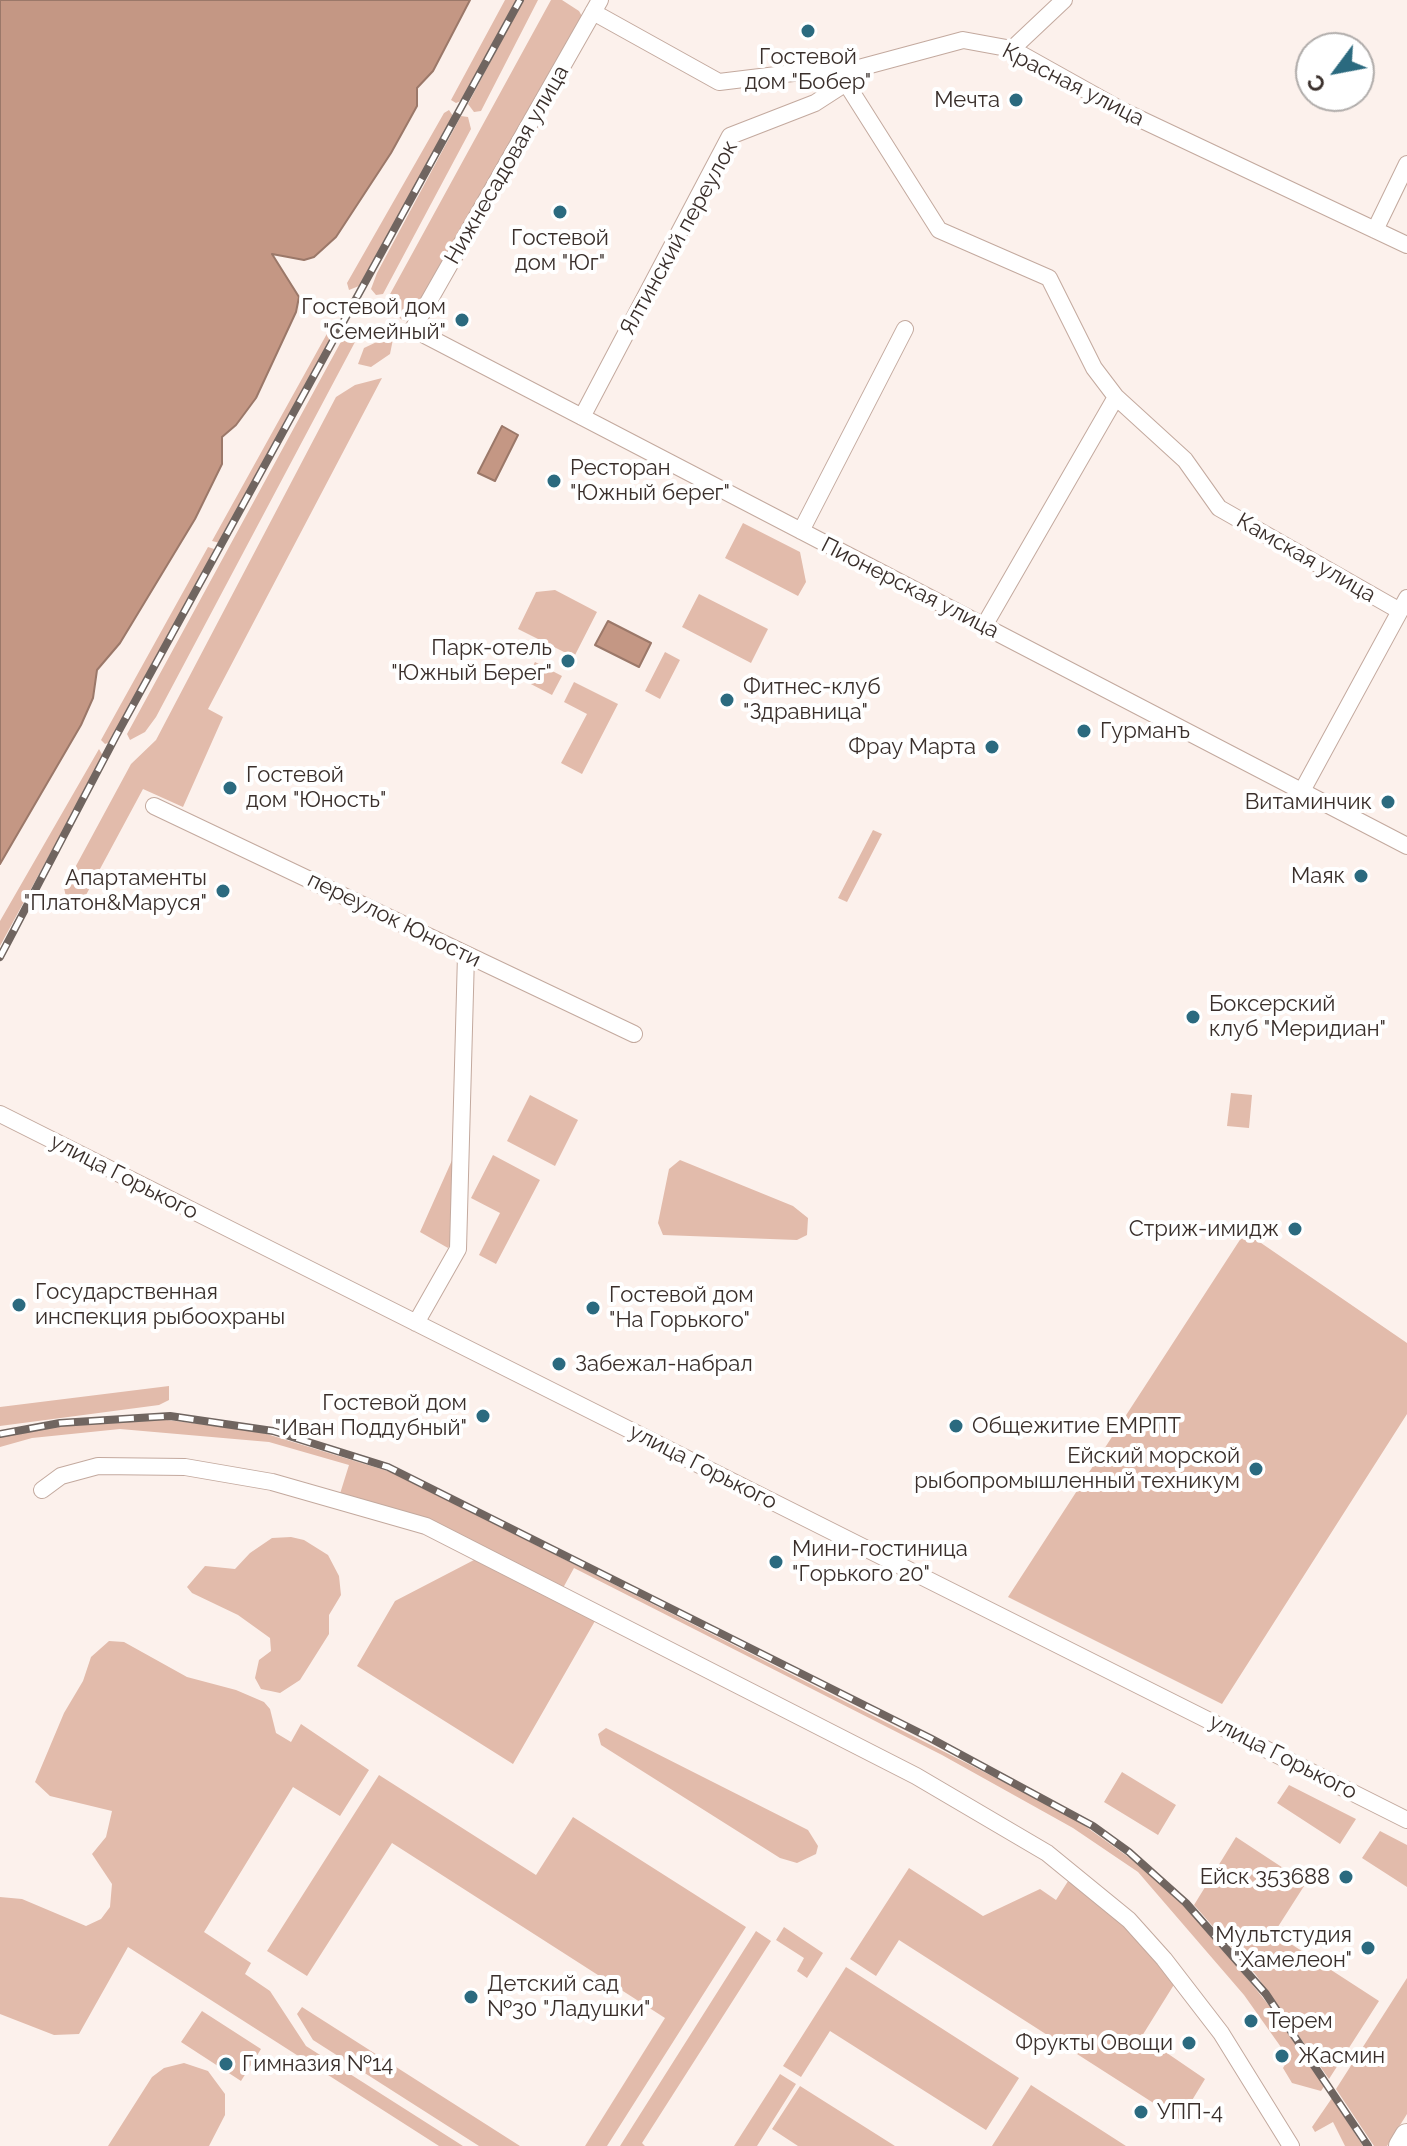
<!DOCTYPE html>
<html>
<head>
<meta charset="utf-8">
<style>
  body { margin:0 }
  #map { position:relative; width:1407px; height:2146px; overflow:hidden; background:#fcf1ec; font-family:Raleway,sans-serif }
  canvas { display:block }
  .north { position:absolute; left:1295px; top:32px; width:80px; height:80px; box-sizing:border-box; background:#fff; border:2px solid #b0acaa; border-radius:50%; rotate:238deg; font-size:22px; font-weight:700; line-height:32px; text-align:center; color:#3a2f2b }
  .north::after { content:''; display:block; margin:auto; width:28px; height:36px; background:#2b6a7f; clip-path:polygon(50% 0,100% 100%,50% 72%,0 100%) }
</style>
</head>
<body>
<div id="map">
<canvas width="1407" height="2146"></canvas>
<div class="north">С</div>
</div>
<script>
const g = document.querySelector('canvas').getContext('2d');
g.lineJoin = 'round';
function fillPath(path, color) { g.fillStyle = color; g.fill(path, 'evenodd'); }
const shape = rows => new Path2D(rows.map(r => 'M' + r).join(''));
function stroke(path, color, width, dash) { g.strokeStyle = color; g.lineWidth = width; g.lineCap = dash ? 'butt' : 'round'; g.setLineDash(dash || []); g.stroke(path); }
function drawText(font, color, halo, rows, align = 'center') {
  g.font = font + ' Raleway,sans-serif'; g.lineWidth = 8; g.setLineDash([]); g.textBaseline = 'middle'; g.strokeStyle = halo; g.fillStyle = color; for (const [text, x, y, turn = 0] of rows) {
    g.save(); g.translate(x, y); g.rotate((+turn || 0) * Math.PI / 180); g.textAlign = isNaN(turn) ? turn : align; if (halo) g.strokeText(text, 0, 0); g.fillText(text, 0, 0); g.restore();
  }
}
const green = shape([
  [505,0,516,0,461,101,456,103,451,100],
  [523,0,538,0,481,111,474,112,468,104],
  [551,0,562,0,579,11,583,18,409,320,404,321,392,313,389,296],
  [449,110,453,116,359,286,349,290,347,283,444,113],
  [461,116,468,117,471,129,383,294,376,295,371,289,377,273],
  [334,327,335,332,220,543,212,541,329,330],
  [351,333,355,342,156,717,145,732,130,740,127,734,343,338],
  [385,338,393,339,390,354,371,367,358,364,364,348],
  [382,378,208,709,223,717,183,807,143,789,79,908,66,897,64,888,131,764,156,740,336,397,355,385],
  [743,523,800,552,806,582,798,596,725,558],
  [208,547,214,549,214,554,110,742,105,744,101,740],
  [555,590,597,612,574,657,518,629,536,592],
  [699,594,768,629,751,663,682,627],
  [665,652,680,660,660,699,645,691],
  [535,662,562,676,552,695,525,681],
  [574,682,618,704,582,774,561,763,587,714,564,702],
  [99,749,103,756,0,946,0,921],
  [873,830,882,834,847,902,838,898],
  [1231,1093,1252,1095,1249,1128,1227,1126],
  [530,1095,578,1120,555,1166,507,1141],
  [493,1155,540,1180,496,1264,479,1255,500,1213,471,1198],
  [453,1158,453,1240,448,1248,420,1232],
  [680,1160,793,1206,808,1218,807,1235,797,1240,663,1235,658,1223,669,1169],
  [1245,1232,1407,1343,1407,1414,1222,1704,1008,1597],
  [169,1386,169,1400,159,1405,0,1426,0,1407],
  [151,1418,257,1431,394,1473,1071,1816,1141,1866,1205,1926,1288,2029,1325,2085,1321,2091,1292,2083,1283,2068,1291,2055,1283,2050,1244,1995,1138,1872,1073,1828,942,1755,574,1568,563,1588,339,1497,349,1465,269,1442,120,1429,32,1438,0,1447,0,1436,32,1429],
  [291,1537,304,1540,328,1555,339,1576,341,1595,329,1615,329,1634,300,1680,280,1693,261,1689,255,1678,259,1660,271,1651,270,1638,238,1615,192,1593,187,1587,205,1566,235,1569,250,1553,272,1538],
  [474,1560,595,1621,513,1764,357,1666,395,1601],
  [109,1641,124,1642,187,1677,236,1690,264,1702,270,1709,276,1733,291,1742,301,1724,369,1770,340,1816,293,1787,204,1932,251,1963,245,1974,270,1991,306,2046,463,2146,439,2146,128,1947,79,2034,54,2035,0,2014,0,1897,22,1899,86,1926,101,1919,110,1907,112,1884,92,1854,106,1837,112,1811,50,1796,35,1782,64,1713,83,1681,91,1657],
  [606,1728,808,1830,818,1846,816,1854,797,1863,780,1858,601,1745,598,1734],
  [1122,1772,1176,1805,1158,1835,1104,1802],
  [379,1775,536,1875,573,1817,746,1927,607,2146,585,2146,665,2018,392,1843,307,1976,267,1951],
  [1289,1785,1356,1819,1340,1844,1277,1803],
  [1380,1831,1407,1845,1407,1887,1362,1858],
  [1236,1837,1306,1883,1274,1933,1379,2001,1329,2079,1256,1975,1194,1905],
  [909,1868,983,1916,1040,1889,1056,1900,1070,1878,1084,1887,1136,1938,1175,1983,1142,2036,1205,2079,1180,2120,899,1940,876,1976,850,1959],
  [784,1927,823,1953,807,1978,797,1971,804,1958,776,1940],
  [756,1931,771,1941,642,2143,645,2146,620,2146],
  [846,1967,1019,2078,986,2130,830,2031,801,2077,783,2066],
  [1407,1978,1407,2114,1387,2146,1374,2146,1336,2089],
  [302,2007,520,2146,479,2146,313,2040,297,2014],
  [202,2011,261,2049,241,2081,181,2042],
  [184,2063,208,2071,225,2094,225,2115,209,2146,108,2146,152,2077,164,2068],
  [780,2074,796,2084,757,2146,734,2146],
  [1031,2085,1126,2146,992,2146],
  [800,2086,895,2146,798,2146,772,2129],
  [1332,2098,1363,2146,1345,2146,1333,2122,1315,2132,1312,2127]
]);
const water = shape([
  [0,0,470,0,433,71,417,88,417,106,391,153,336,237,314,257,304,260,272,254,299,297,296,312,256,398,236,425,222,437,222,464,195,519,120,643,97,670,93,698,81,725,0,864,0,0],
  [502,426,518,435,495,481,478,473,502,426],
  [608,621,651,643,639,667,595,645,608,621]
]);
const street = shape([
  [600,0,413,329,1407,846],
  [593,12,719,82,826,69,844,72,963,40,1012,49,1123,111,1407,245],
  [1012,49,1064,0],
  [846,83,939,230,1049,278,1094,368,1116,397,1185,460,1219,508,1400,611],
  [1375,230,1407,164],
  [582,417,730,136,815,103,846,83,844,74],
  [801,531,905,329],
  [984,626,1116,397],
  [1302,791,1407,598],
  [154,806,634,1034],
  [0,1114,1407,1820],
  [416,1323,458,1249,466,955],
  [42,1490,61,1476,98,1466,185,1467,272,1482,426,1526,916,1776,1047,1853,1129,1920,1164,1959,1221,2033,1291,2146]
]);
const primary = shape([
  [1401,2146,1407,2136]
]);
const rail = shape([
  [0,957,116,736,520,0],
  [0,1434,60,1423,170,1416,273,1431,388,1467,930,1738,1093,1826,1129,1852,1186,1903,1266,1994,1368,2146]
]);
const markers = [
  [808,31,8,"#2b6a7f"],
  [1016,100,8,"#2b6a7f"],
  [560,212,8,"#2b6a7f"],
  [462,320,8,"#2b6a7f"],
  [554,481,8,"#2b6a7f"],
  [568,661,8,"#2b6a7f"],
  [727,700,8,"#2b6a7f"],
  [1084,731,8,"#2b6a7f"],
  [992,747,8,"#2b6a7f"],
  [230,788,8,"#2b6a7f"],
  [1388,802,8,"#2b6a7f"],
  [1361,876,8,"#2b6a7f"],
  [223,891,8,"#2b6a7f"],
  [1193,1017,8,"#2b6a7f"],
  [1295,1229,8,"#2b6a7f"],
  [19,1305,8,"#2b6a7f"],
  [593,1308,8,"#2b6a7f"],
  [559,1364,8,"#2b6a7f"],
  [483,1416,8,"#2b6a7f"],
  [956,1426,8,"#2b6a7f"],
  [1256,1469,8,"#2b6a7f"],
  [776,1562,8,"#2b6a7f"],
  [1346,1877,8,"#2b6a7f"],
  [1368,1948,8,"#2b6a7f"],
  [471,1997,8,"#2b6a7f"],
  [1251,2021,8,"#2b6a7f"],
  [1189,2043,8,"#2b6a7f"],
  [1282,2056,8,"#2b6a7f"],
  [226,2064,8,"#2b6a7f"],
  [1141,2112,8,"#2b6a7f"]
];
const poiNames = [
  ["Гостевой",808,57,"center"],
  ["дом \"Бобер\"",808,82,"center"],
  ["Мечта",1000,100,"right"],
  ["Гостевой",560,238,"center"],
  ["дом \"Юг\"",560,263,"center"],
  ["Гостевой дом",446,307,"right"],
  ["\"Семейный\"",446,332,"right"],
  ["Ресторан",570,468],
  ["\"Южный берег\"",570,493],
  ["Парк-отель",552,648,"right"],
  ["\"Южный Берег\"",552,673,"right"],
  ["Фитнес-клуб",743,687],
  ["\"Здравница\"",743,712],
  ["Гурманъ",1100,731],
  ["Фрау Марта",976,747,"right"],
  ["Гостевой",246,775],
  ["дом \"Юность\"",246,800],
  ["Витаминчик",1372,802,"right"],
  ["Маяк",1345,876,"right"],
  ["Апартаменты",207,878,"right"],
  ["\"Платон&Маруся\"",207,903,"right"],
  ["Боксерский",1209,1004],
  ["клуб \"Меридиан\"",1209,1029],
  ["Стриж-имидж",1279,1229,"right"],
  ["Государственная",35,1292],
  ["инспекция рыбоохраны",35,1317],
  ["Гостевой дом",609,1295],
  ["\"На Горького\"",609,1320],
  ["Забежал-набрал",575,1364],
  ["Гостевой дом",467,1403,"right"],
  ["\"Иван Поддубный\"",467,1428,"right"],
  ["Общежитие ЕМРПТ",972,1426],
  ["Ейский морской",1240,1456,"right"],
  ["рыбопромышленный техникум",1240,1481,"right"],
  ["Мини-гостиница",792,1549],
  ["\"Горького 20\"",792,1574],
  ["Ейск 353688",1330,1877,"right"],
  ["Мультстудия",1352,1935,"right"],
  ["\"Хамелеон\"",1352,1960,"right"],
  ["Детский сад",487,1984],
  ["№30 \"Ладушки\"",487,2009],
  ["Терем",1267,2021],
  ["Фрукты Овощи",1173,2043,"right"],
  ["Жасмин",1298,2056],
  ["Гимназия №14",242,2064],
  ["УПП-4",1157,2112]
];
const streetNames = [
  ["Красная улица",1073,85,27],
  ["Нижнесадовая улица",507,165,-60],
  ["Ялтинский переулок",679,238,-61],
  ["Камская улица",1306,558,30],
  ["Пионерская улица",910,588,27],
  ["переулок Юности",394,920,26],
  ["улица Горького",124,1177,27],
  ["улица Горького",703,1467,27],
  ["улица Горького",1283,1757,27]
];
fillPath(green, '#e2bbab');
fillPath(water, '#c49784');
stroke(water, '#9b7869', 2);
stroke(street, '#c3a99e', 18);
stroke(primary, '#c3a99e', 26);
stroke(street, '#fff', 16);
stroke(primary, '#fff', 24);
stroke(rail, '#706560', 8);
stroke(rail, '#fff', 5, [15]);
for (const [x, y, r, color] of markers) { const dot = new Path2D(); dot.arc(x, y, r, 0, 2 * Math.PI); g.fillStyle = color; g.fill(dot); stroke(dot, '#fff', 3); }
drawText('22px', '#3a2f2b', '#fff', poiNames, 'left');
drawText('22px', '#3a2f2b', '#fff', streetNames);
</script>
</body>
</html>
